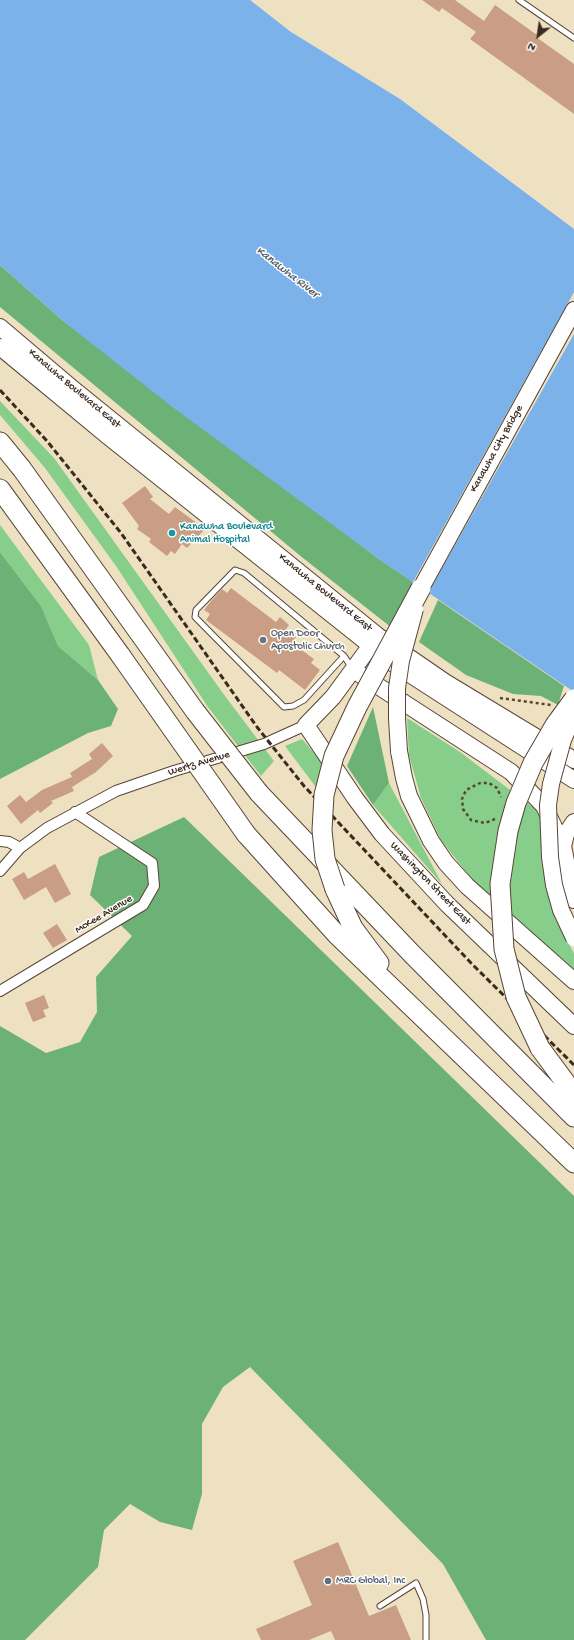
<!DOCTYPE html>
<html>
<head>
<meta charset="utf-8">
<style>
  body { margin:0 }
  #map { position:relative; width:574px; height:1640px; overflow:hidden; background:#eee1c2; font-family:"Gochi Hand",sans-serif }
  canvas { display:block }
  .north { position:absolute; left:518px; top:16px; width:40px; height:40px; -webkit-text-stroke:3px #fff; paint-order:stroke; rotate:210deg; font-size:11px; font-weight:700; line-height:16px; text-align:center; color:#3b2a1e }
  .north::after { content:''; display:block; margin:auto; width:14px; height:18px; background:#3b2a1e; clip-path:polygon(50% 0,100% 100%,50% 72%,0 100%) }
</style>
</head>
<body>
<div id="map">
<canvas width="574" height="1640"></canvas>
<div class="north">N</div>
</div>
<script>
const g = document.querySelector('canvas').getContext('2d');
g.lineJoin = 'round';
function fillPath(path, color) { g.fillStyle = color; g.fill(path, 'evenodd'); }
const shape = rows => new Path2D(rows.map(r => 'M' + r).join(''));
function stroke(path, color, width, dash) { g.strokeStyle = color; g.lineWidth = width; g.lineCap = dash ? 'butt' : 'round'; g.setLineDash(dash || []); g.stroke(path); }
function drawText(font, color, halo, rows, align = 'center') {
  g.font = font + ' "Gochi Hand",sans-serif'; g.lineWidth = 3; g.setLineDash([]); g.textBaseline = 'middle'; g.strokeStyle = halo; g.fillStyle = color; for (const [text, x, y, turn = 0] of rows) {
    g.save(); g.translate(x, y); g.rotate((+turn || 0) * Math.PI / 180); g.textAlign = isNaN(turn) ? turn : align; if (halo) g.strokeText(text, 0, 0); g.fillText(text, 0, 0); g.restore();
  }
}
const green = shape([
  [0,401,54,458,225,696,274,761,261,776,208,707,116,566,45,468,0,415],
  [0,525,89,645,98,680,58,646,41,606,0,552],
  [407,718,460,752,542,814,548,887,555,919,574,953,574,975,485,896,441,840,421,798,409,755],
  [302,739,326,767,318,790,285,746],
  [389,783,442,884,373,805]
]);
const forest = shape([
  [0,265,62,320,379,559,413,582,392,628,303,558,0,307],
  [0,552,41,606,58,646,98,680,118,709,111,726,88,733,0,779],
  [438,600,564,686,558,705,541,696,513,694,466,675,419,642],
  [373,707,389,783,373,805,347,766],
  [184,817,574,1196,574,1640,486,1640,443,1564,250,1367,223,1387,202,1424,202,1494,192,1530,160,1522,130,1504,104,1530,98,1567,25,1640,0,1640,0,1026,46,1053,80,1042,97,1012,96,977,132,936,90,895,99,857]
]);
const water = shape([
  [0,0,250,0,291,32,400,99,574,229,574,692,379,559,171,406,62,320,0,265]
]);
const pier = shape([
  [574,292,574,334,428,593,413,582]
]);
const building = shape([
  [422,0,455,0,484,21,495,5,537,35,536,37,574,64,574,114,470,39,476,32,442,8,439,12],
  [145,486,153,497,150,499,169,514,175,507,205,529,187,548,182,544,175,554,171,551,167,556,149,542,151,539,137,529,139,526,122,503],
  [231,588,276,622,280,617,289,625,286,629,296,637,292,643,314,659,311,663,320,670,305,690,279,670,277,673,206,620,210,614,204,610,211,601,222,589,227,593],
  [102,743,113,756,96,772,72,787,74,791,51,801,53,803,40,813,38,810,21,824,7,806,20,795,26,802,42,790,72,777,70,773,92,759,89,754],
  [55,864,71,894,55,903,46,887,24,900,12,879,24,872,28,879],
  [57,924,67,940,53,948,43,933],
  [44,995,49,1008,43,1010,46,1017,33,1022,25,1003],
  [338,1542,369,1616,396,1605,411,1640,335,1640,331,1631,309,1640,261,1640,256,1629,312,1605,293,1561]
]);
const path = shape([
  [500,698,551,705],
  [495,819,485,823,471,820,463,809,462,799,466,790,480,783,489,783,497,788,501,797]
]);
const service = shape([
  [519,0,574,38],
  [344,656,304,700,293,706,284,707,195,617,196,610,235,570,244,573,344,656,352,668],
  [380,1606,416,1583,423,1599,426,1615,426,1640]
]);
const minor = shape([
  [0,841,9,842,20,848],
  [0,871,20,848,47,828,116,791,174,771,264,744,306,725],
  [0,991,143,905,154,886,152,863,75,812]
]);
const primary = shape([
  [0,327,72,388,378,636,445,682,574,760],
  [0,347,109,437,394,664,574,780],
  [421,588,574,310],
  [377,637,333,697,306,725,355,798,382,834,447,904,574,1026],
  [361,675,511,772,544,806,563,846,574,900],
  [399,751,404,778,409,796,431,841,446,863,467,886,574,981],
  [563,846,566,834,574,822]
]);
const motorway = shape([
  [0,442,22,469,195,711],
  [0,489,121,656],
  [259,793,412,954,574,1117],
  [246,834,337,935,574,1163],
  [335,889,353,928,379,963],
  [540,1048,574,1094]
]);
const rail = shape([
  [0,390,47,441,121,533,257,727,304,786,471,963,574,1065]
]);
const primaryBridge = shape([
  [574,714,563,740,551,784,548,805,550,857,554,885,561,910,574,938],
  [399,751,397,719,397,688,401,661,415,609]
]);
const motorwayBridge = shape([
  [121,656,246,834],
  [195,711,259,793],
  [335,889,325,859,322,830,324,795,334,756,357,707,421,588],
  [540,1048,516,997,504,949,500,884,508,831,516,803,533,763,555,725,574,699]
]);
const markers = [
  [172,533,4,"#0f9aa8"],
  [263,640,4,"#6b7280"],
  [328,1581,4,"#5c6f8a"]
];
const streetNames = [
  ["Kanawha Boulevard East",74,389,40],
  ["Kanawha City Bridge",497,449,-61],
  ["Kanawha Boulevard East",325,593,39],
  ["Wertz Avenue",199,764,-17],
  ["Washington Street East",430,884,46],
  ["McKee Avenue",104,915,-31]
];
const cultureNames = [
  ["Kanawha Boulevard",180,527],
  ["Animal Hospital",180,540]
];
const worshipNames = [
  ["Open Door",271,634],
  ["Apostolic Church",271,647]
];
const serviceNames = [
  ["MRC Global, Inc",336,1581]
];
const waterNames = [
  ["Kanawha River",287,273,38]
];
fillPath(green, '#86ce8a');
fillPath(forest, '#6cb176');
fillPath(water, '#7bb2ea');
fillPath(pier, '#eee1c2');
fillPath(building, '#c99e85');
stroke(service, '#564537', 7);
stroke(minor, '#564537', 12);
stroke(primary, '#564537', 18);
stroke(motorway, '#564537', 21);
stroke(path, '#564537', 2.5, [3, 3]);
stroke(service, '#fff', 5);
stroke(minor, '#fff', 10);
stroke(primary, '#fff', 16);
stroke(motorway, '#fff', 19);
stroke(rail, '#3b2a1e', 3, [6, 3]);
stroke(primaryBridge, '#564537', 18, []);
stroke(motorwayBridge, '#564537', 21, []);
stroke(primaryBridge, '#fff', 16);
stroke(motorwayBridge, '#fff', 19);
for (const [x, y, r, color] of markers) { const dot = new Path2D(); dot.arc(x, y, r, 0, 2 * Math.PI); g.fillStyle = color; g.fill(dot); stroke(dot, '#fff', 1.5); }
drawText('11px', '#3b2a1e', '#fff', streetNames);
drawText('11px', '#0d838f', '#fff', cultureNames, 'left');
drawText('11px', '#5b616d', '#fff', worshipNames, 'left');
drawText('11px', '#4e5e75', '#fff', serviceNames, 'left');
drawText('italic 12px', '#515a65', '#fff', waterNames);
</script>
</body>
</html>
